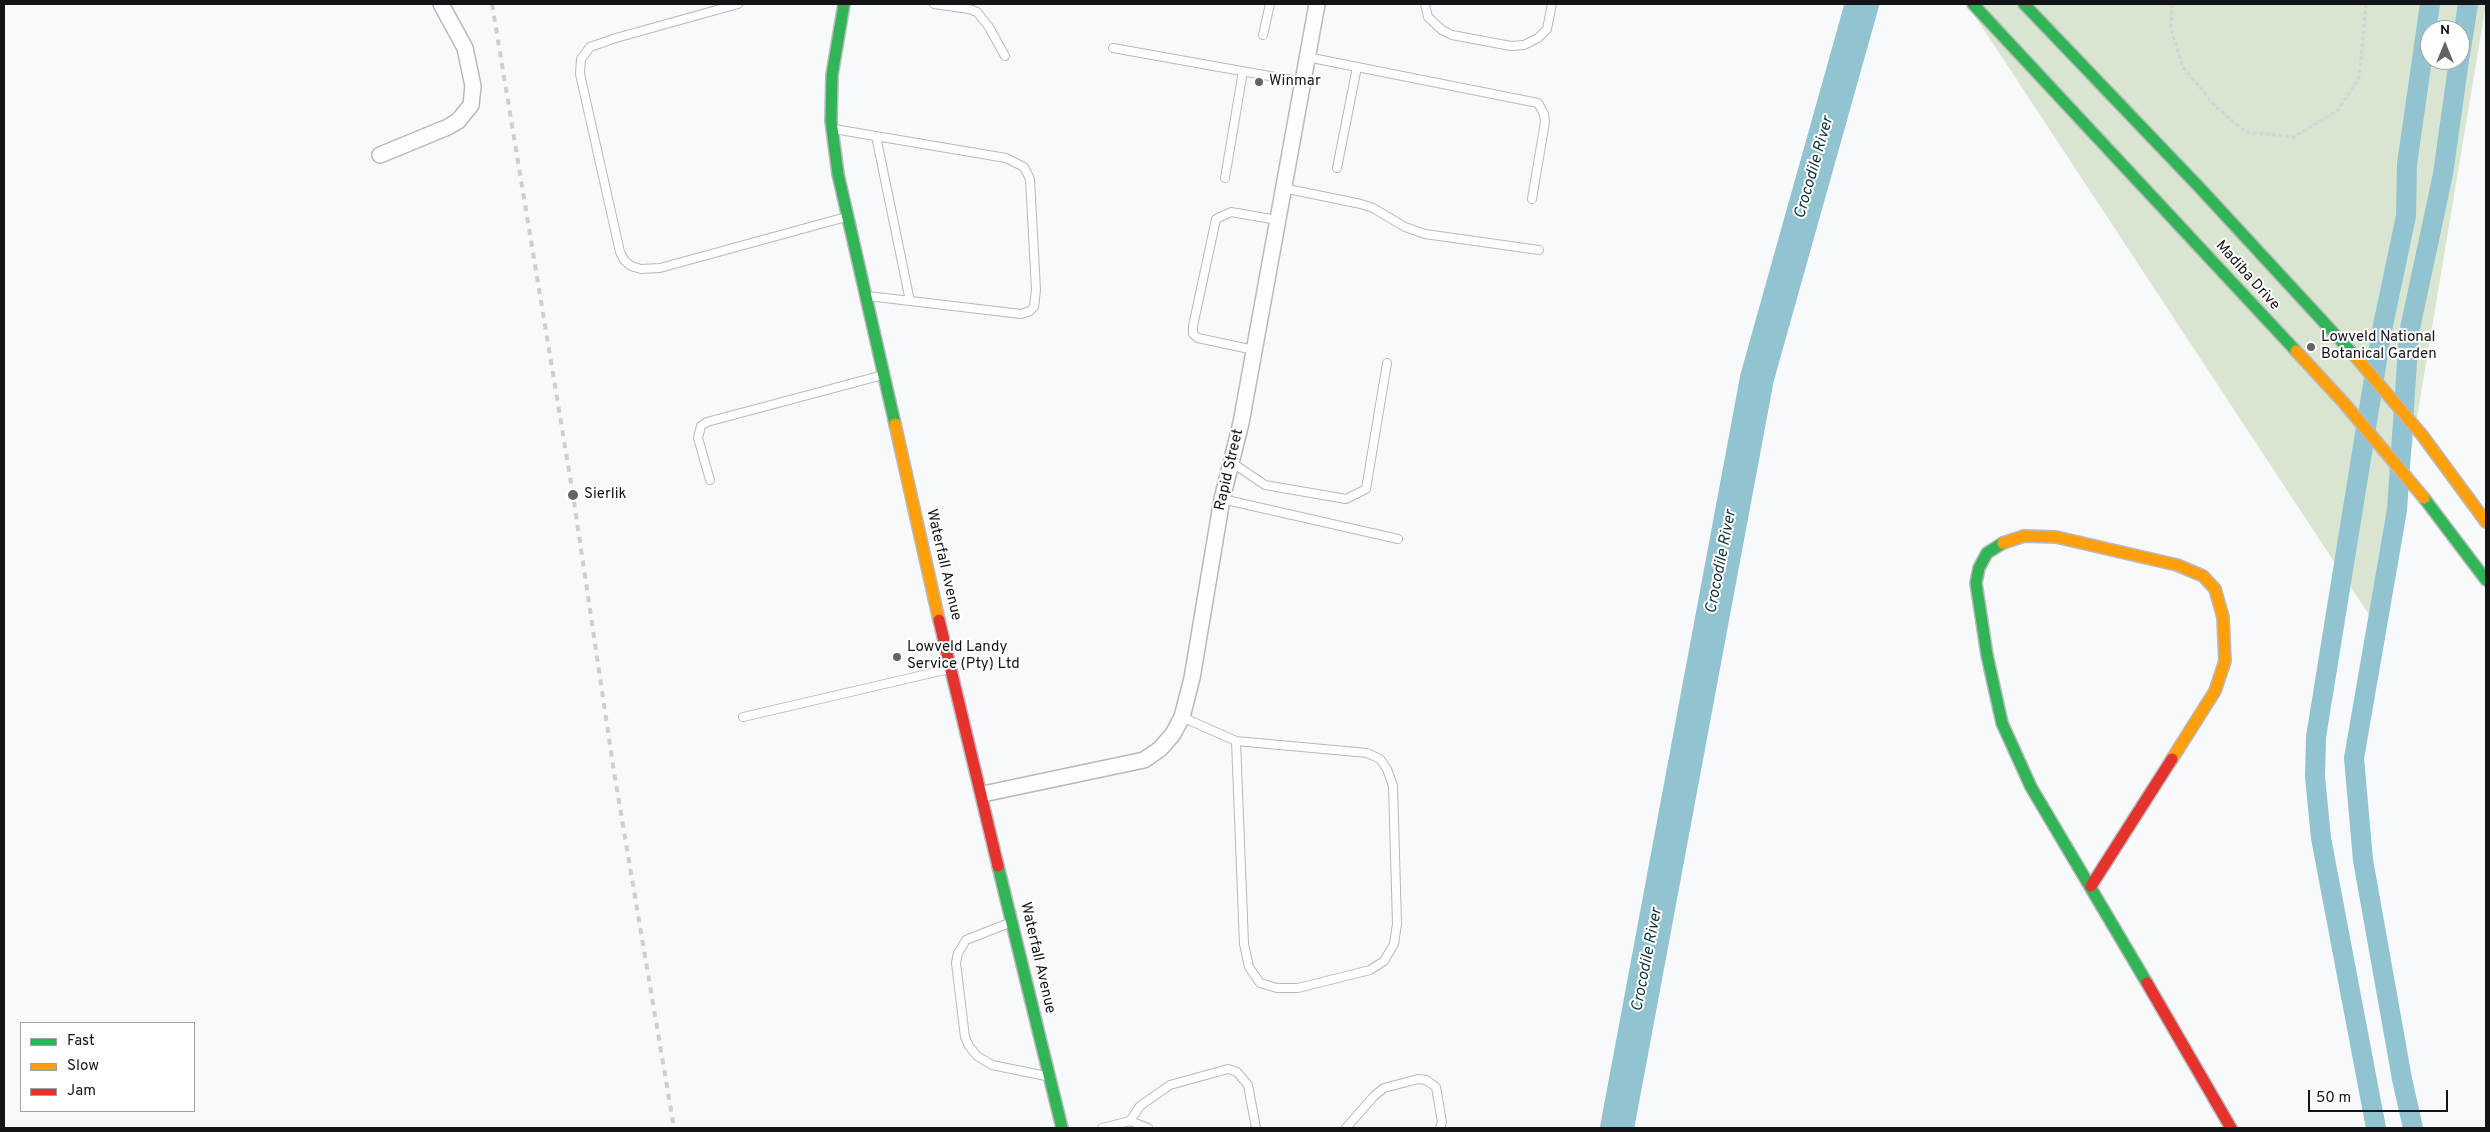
<!DOCTYPE html>
<html>
<head>
<meta charset="utf-8">
<style>
  body { margin:0 }
  #map { position:relative; width:2490px; height:1132px; overflow:hidden; background:#f7f9fb; font-family:Overpass,sans-serif }
  canvas { display:block }
  .frame { position:absolute; inset:0; border:5px solid #121417; pointer-events:none }
  .legend { position:absolute; left:20px; top:1022px; width:175px; height:90px; box-sizing:border-box; background:#fff; border:1px solid #a0a1a2; margin:0; padding:6px 9px; list-style:none; font-size:15px; color:#121417 }
  .legend li { display:flex; align-items:center; gap:10px; height:25px }
  .legend b { width:25px; border:1px solid #a0a1a2 }
  .north { position:absolute; left:2420px; top:20px; width:50px; height:50px; box-sizing:border-box; background:#fff; border:1px solid #a0a1a2; border-radius:50%; rotate:0deg; font-size:14px; font-weight:700; line-height:20px; text-align:center; color:#121417 }
  .north::after { content:''; display:block; margin:auto; width:18px; height:22px; background:#626467; clip-path:polygon(50% 0,100% 100%,50% 72%,0 100%) }
  .scale { position:absolute; left:2308px; top:1090px; width:140px; height:22px; box-sizing:border-box; border:2px solid #121417; border-top:0; padding-left:6px; font-size:15px; line-height:18px; white-space:nowrap; color:#121417; -webkit-text-stroke:4px #fff; paint-order:stroke }
</style>
</head>
<body>
<div id="map">
<canvas width="2490" height="1132"></canvas>
<div class="frame"></div>
<ul class="legend">
<li><b style="height:6px;background:#30b455"></b>Fast</li>
<li><b style="height:6px;background:#ff9f0a"></b>Slow</li>
<li><b style="height:6px;background:#e5322d"></b>Jam</li>
</ul>
<div class="north">N</div>
<div class="scale">50 m</div>
</div>
<script>
const g = document.querySelector('canvas').getContext('2d');
g.lineJoin = 'round';
function fillPath(path, color) { g.fillStyle = color; g.fill(path, 'evenodd'); }
const shape = rows => new Path2D(rows.map(r => 'M' + r).join(''));
function stroke(path, color, width, dash) { g.strokeStyle = color; g.lineWidth = width; g.lineCap = dash ? 'butt' : 'round'; g.setLineDash(dash || []); g.stroke(path); }
function drawText(font, color, halo, rows, align = 'center') {
  g.font = font + ' Overpass,sans-serif'; g.lineWidth = 4; g.setLineDash([]); g.textBaseline = 'middle'; g.strokeStyle = halo; g.fillStyle = color; for (const [text, x, y, turn = 0] of rows) {
    g.save(); g.translate(x, y); g.rotate((+turn || 0) * Math.PI / 180); g.textAlign = isNaN(turn) ? turn : align; if (halo) g.strokeText(text, 0, 0); g.fillText(text, 0, 0); g.restore();
  }
}
const green = shape([
  [1967,4,2486,4,2381,633],
  [2430,30,2460,30,2460,60,2430,60]
]);
const canal = shape([
  [2460,55,2468,4],
  [2376,1128,2321,838,2315,777,2316,737,2381,335,2406,216,2407,164,2430,4],
  [2413,1128,2402,1079,2363,860,2354,758,2397,510,2409,333,2443,174,2459,60]
]);
const river = shape([
  [1617,1128,1757,378,1862,4]
]);
const path = shape([
  [2172,4,2171,29,2183,67,2216,107,2246,132,2294,137,2338,110,2359,78,2366,4]
]);
const lane = shape([
  [738,4,616,38,590,47,581,59,580,74,620,252,624,260,631,266,641,269,660,268,846,217],
  [934,4,969,9,977,12,989,27,1005,56],
  [1425,4,1428,17,1442,30,1452,35,1511,46,1524,45,1538,38,1547,29,1552,4],
  [1263,35,1270,4],
  [1113,48,1303,82],
  [1307,57,1538,103,1544,114,1545,122,1532,199],
  [834,129,1006,158,1024,167,1030,179,1036,290,1034,307,1030,311,1021,314,868,296],
  [876,136,910,301],
  [1337,168,1357,67],
  [1225,178,1243,71],
  [1283,188,1361,204,1373,208,1405,227,1425,234,1539,250],
  [1254,350,1198,338,1193,334,1193,326,1216,219,1231,212,1277,220],
  [1231,462,1265,485,1346,499,1366,489,1387,363],
  [710,480,698,438,701,426,707,422,883,375],
  [1222,499,1398,539],
  [743,717,949,669],
  [1182,717,1236,741,1367,753,1380,759,1387,769,1393,786,1397,924,1394,944,1384,961,1370,970,1298,988,1277,988,1260,983,1249,967,1244,944,1236,741],
  [1009,923,966,940,958,953,956,963,965,1037,969,1046,977,1056,992,1065,1046,1076],
  [1130,1121,1148,1128],
  [1102,1128,1130,1121,1140,1106,1170,1085,1228,1069,1237,1072,1248,1085,1256,1128],
  [1346,1128,1374,1096,1384,1088,1418,1079,1426,1080,1436,1087,1442,1122,1440,1128]
]);
const street = shape([
  [380,155,448,127,458,121,471,105,473,86,465,48,441,4],
  [983,794,1144,760,1160,749,1173,734,1182,717,1192,678,1222,499,1241,423,1317,4]
]);
const fast = shape([
  [844,4,832,75,831,121,838,174,895,424],
  [1973,4,2296,351],
  [2024,4,2200,188,2354,355],
  [2424,498,2486,580],
  [2003,543,1987,553,1979,568,1976,583,1987,655,2002,723,2031,787,2147,983],
  [998,866,1062,1128]
]);
const slow = shape([
  [2296,351,2344,403,2424,498],
  [2354,355,2422,435,2486,522],
  [895,424,939,620],
  [2003,543,2024,536,2056,537,2177,565,2203,576,2215,589,2223,617,2225,661,2215,691,2172,759]
]);
const jam = shape([
  [939,620,998,866],
  [2091,886,2172,759],
  [2147,983,2231,1128]
]);
const rail = shape([
  [492,4,573,495,614,772,674,1128]
]);
const markers = [
  [1259,82,5,"#626467"],
  [2311,347,5,"#626467"],
  [573,495,6,"#626467"],
  [897,657,5,"#626467"]
];
const poiNames = [
  ["Winmar",1269,82],
  ["Lowveld National",2321,338],
  ["Botanical Garden",2321,355],
  ["Sierlik",584,495],
  ["Lowveld Landy",907,648],
  ["Service (Pty) Ltd",907,665]
];
const streetNames = [
  ["Madiba Drive",2247,276,48],
  ["Rapid Street",1230,470,-77],
  ["Waterfall Avenue",943,565,77],
  ["Waterfall Avenue",1037,958,77]
];
const waterNames = [
  ["Crocodile River",1815,168,-74],
  ["Crocodile River",1722,562,-79],
  ["Crocodile River",1648,960,-79]
];
fillPath(green, '#d9e5d1');
stroke(canal, '#91c4d0', 20);
stroke(river, '#91c4d0', 34);
stroke(lane, '#b8b9bc', 10);
stroke(street, '#b8b9bc', 18);
stroke(fast, '#b8b9bc', 14);
stroke(slow, '#b8b9bc', 14);
stroke(jam, '#b8b9bc', 14);
stroke(path, '#d3d4d5', 3, [4, 2.5]);
stroke(lane, '#fefefe', 8);
stroke(street, '#fefefe', 15);
stroke(fast, '#30b455', 11);
stroke(slow, '#ff9f0a', 11);
stroke(jam, '#e5322d', 11);
stroke(rail, '#cdcece', 4, [6, 6]);
for (const [x, y, r, color] of markers) { const dot = new Path2D(); dot.arc(x, y, r, 0, 2 * Math.PI); g.fillStyle = color; g.fill(dot); stroke(dot, '#fff', 2); }
drawText('15px', '#121417', '#fff', poiNames, 'left');
drawText('15px', '#121417', '#fff', streetNames);
drawText('italic 16px', '#10343b', '#fff', waterNames);
</script>
</body>
</html>
